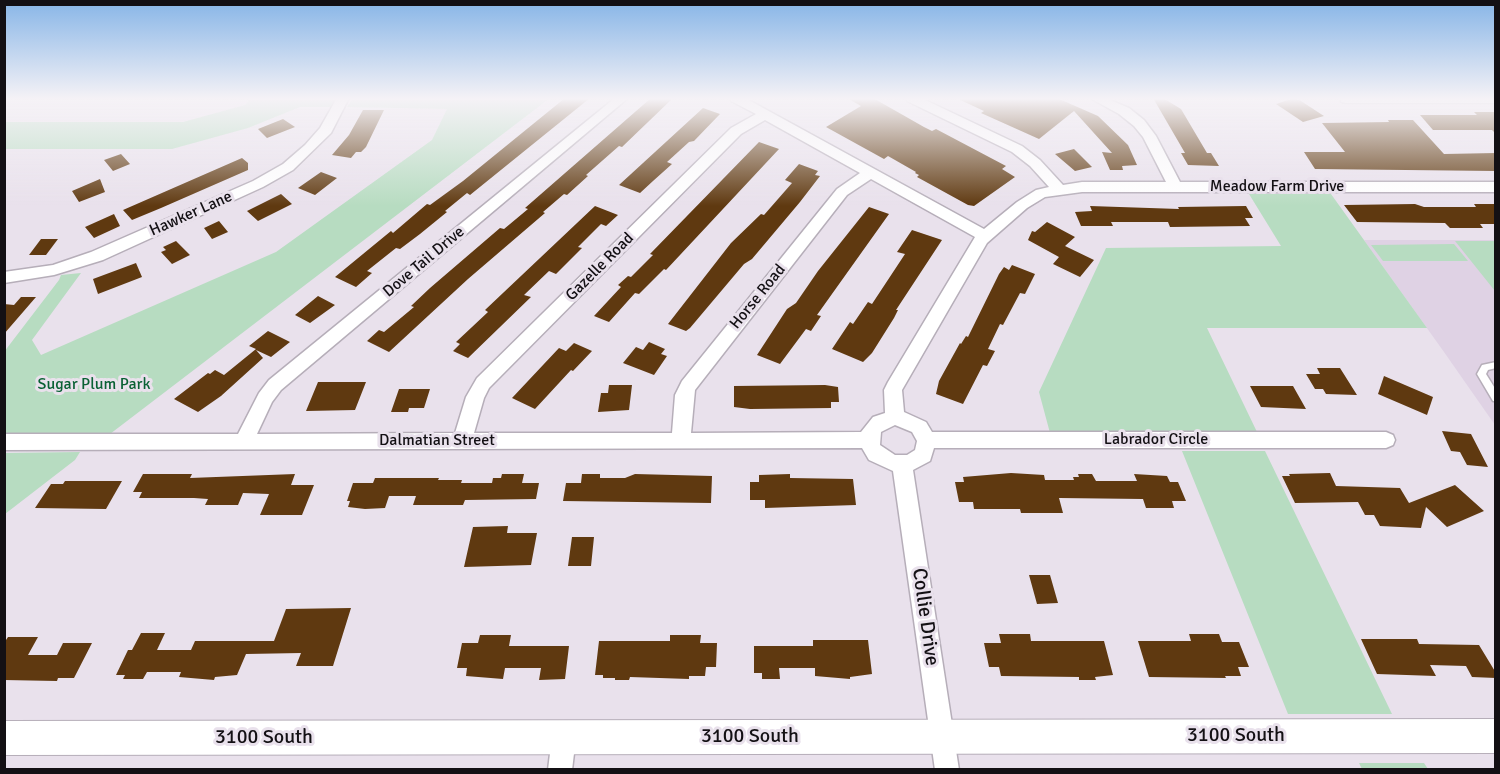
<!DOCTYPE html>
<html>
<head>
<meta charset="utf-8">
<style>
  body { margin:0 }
  #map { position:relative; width:1500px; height:774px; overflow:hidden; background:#e9e1ec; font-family:Signika,sans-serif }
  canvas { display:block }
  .frame { position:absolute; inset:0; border:6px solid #131014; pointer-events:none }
</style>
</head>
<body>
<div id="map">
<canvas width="1500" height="774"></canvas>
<div class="frame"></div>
</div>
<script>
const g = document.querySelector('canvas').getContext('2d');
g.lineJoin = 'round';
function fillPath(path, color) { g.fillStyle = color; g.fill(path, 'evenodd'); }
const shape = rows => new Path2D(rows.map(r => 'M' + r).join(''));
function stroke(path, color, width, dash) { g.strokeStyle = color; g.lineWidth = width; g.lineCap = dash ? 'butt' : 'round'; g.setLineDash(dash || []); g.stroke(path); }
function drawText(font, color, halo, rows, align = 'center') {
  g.font = font + ' Signika,sans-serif'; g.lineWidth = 6; g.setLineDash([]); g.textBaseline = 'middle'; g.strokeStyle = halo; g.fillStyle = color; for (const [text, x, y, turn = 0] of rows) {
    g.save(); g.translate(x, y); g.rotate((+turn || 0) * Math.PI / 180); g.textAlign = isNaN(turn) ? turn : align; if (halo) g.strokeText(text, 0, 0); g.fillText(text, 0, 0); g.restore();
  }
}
const built = shape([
  [1364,240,1495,240,1495,425,1444,352]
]);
const green = shape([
  [251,98,335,98,332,107,300,107,248,128,172,149,5,149,4,122,183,122,245,105],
  [353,98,550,98,110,434,5,435,4,352,59,280,61,275,81,273,32,340,41,355,276,252,432,140,447,109,347,107],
  [1249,194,1331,194,1427,328,1207,328,1257,432,1050,433,1039,392,1106,248,1281,246],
  [1455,241,1495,241,1495,291],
  [1454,244,1468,261,1383,261,1371,245],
  [1182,451,1265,451,1392,714,1288,714],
  [80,452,75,460,5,514,5,453],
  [1359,763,1424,763,1428,769,1362,769]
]);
const building = shape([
  [565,98,590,98,470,195,467,193,445,211,447,212,420,234,400,249,396,248,367,271,372,273,356,287,335,277,391,231,393,233,427,204,430,205,463,181],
  [651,98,673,98,622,147,619,146,586,175,588,176,567,195,564,194,543,212,545,213,468,279,389,352,367,341,379,330,384,332,414,307,411,306,430,288,500,228,504,229,528,209,525,208],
  [847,98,873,98,924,127,932,131,936,129,1006,166,1002,169,1015,177,974,206,968,205,917,177,919,175,915,173,916,172,888,156,884,159,826,127,861,106],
  [956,98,1057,98,1098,116,1128,145,1137,165,1122,166,1123,170,1110,170,1102,152,1112,153,1074,111,1039,139,981,113,984,111],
  [1153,98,1163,98,1181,109,1207,153,1211,153,1219,166,1188,165,1181,153,1185,153],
  [1294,98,1301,101,1324,116,1303,122,1276,104],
  [703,108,720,114,694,141,689,142,667,162,672,164,653,181,640,193,619,185],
  [363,110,384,110,366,147,361,152,356,152,351,158,332,155,349,135],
  [1474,112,1496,112,1496,134,1492,130,1433,130,1420,115,1477,115],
  [283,119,295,127,267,138,258,129],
  [1388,120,1413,120,1444,154,1496,153,1496,171,1315,169,1304,152,1345,152,1322,123,1389,122],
  [759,142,779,149,666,270,664,269,639,294,635,293,609,322,594,316,621,287,618,285,628,276,631,277,653,255,650,254],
  [1074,149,1092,167,1075,171,1055,154],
  [121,154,130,164,113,171,104,160],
  [242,158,248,163,248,170,161,208,132,220,123,210],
  [799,164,818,171,815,175,820,176,800,202,752,259,744,264,690,328,686,331,668,324,731,243,761,214,764,215,792,183,785,180],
  [321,172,337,178,315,195,298,188],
  [100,179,105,192,79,202,72,191],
  [281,194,292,204,258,221,247,211],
  [1415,204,1424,207,1476,207,1474,204,1496,204,1496,224,1480,224,1483,228,1450,228,1445,223,1357,222,1344,205],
  [595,206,618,215,606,226,601,224,578,247,582,248,556,274,549,271,524,295,531,297,468,358,453,351,460,344,456,342,488,312,485,310],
  [1090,206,1179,209,1178,207,1246,206,1253,218,1245,218,1250,226,1170,227,1168,222,1111,222,1113,226,1081,226,1075,212,1092,211],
  [869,207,889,214,817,315,821,316,811,331,806,329,780,364,757,355,787,309,796,303,818,271],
  [114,214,120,226,94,238,85,227],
  [219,221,228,232,212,239,204,228],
  [1047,222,1075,237,1065,246,1094,260,1080,277,1053,264,1059,257,1028,240,1032,231,1035,232],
  [912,230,942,240,896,310,898,310,894,318,872,353,863,362,832,349,850,322,853,324,868,302,872,304,905,254,897,252],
  [41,239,58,239,46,255,29,255],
  [176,241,190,255,172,264,161,252,166,250,163,247],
  [136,263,142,277,98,294,93,279],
  [1012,265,1035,274,1025,294,1020,293,1003,325,1000,324,988,349,995,351,987,366,983,365,963,404,936,394,939,381,960,343,961,344,966,336,968,337,999,274,1004,267,1009,270],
  [318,296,335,305,310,323,295,315],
  [21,297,36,297,4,334,4,304,14,305],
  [268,331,290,342,271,357,256,350,263,358,221,396,198,412,174,399,208,373,210,374,215,370,224,375,256,349,249,346],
  [649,342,665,349,661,354,667,356,654,375,623,363,636,347,643,350],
  [574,343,592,351,573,371,571,370,535,409,512,398,559,348,566,351],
  [1317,368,1340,368,1357,395,1326,394,1323,389,1315,389,1306,374,1320,374],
  [1384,376,1433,397,1427,415,1378,394],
  [318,382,366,382,355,410,306,411],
  [609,385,632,385,629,410,598,412,601,393,608,393],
  [825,385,838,387,839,402,831,402,831,408,750,409,734,407,734,386],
  [1250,386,1293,386,1306,409,1261,407],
  [399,389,430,389,424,408,409,408,408,412,391,412],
  [1442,431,1471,434,1488,467,1467,465,1460,452,1451,451],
  [1011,473,1044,475,1045,480,1074,480,1073,477,1079,477,1078,474,1092,474,1096,481,1137,481,1134,474,1167,476,1170,482,1178,482,1186,501,1172,501,1174,508,1146,508,1143,499,1059,498,1063,513,1021,513,1020,509,974,509,973,502,959,502,955,482,964,482,963,477],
  [1330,473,1336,486,1400,488,1409,503,1455,485,1484,511,1447,527,1426,507,1421,528,1380,526,1374,515,1365,515,1358,502,1295,503,1282,476,1290,476,1289,474],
  [143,474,192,474,190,478,295,474,291,485,314,485,302,515,260,515,269,494,243,493,238,505,205,505,208,499,194,498,139,498,142,492,133,492],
  [502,474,524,474,522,483,539,483,536,499,465,500,463,505,413,505,416,496,389,496,385,508,365,509,348,507,350,501,347,501,353,483,373,483,375,478,439,478,438,480,462,480,461,483,492,483,493,478,501,478],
  [582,474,600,474,600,478,625,478,635,474,712,476,711,503,563,501,566,483,581,483],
  [790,474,790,478,853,479,856,505,765,508,765,500,750,500,750,482,759,482,759,475],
  [65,481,122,481,106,509,35,508,51,484,63,484],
  [508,526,507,533,537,533,531,565,464,567,473,527],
  [572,537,594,537,591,566,568,566],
  [1029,575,1050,575,1058,603,1037,604],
  [351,608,333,666,296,666,301,653,246,654,237,675,215,677,214,680,179,677,181,672,147,672,143,679,123,679,125,675,116,675,128,650,132,650,141,633,165,633,157,650,191,650,195,641,274,641,286,609],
  [999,634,1030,634,1031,641,1104,641,1113,675,1095,677,1096,680,1079,680,1079,677,1001,676,999,667,989,667,984,643,1001,643],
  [1189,634,1219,634,1222,642,1239,642,1249,667,1238,667,1241,676,1225,676,1226,678,1149,677,1138,641,1191,641],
  [480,635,511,635,509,646,569,646,565,679,539,680,541,668,505,668,503,679,466,676,467,668,457,668,462,643,478,643],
  [670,635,701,635,700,643,717,643,716,667,706,667,705,676,689,676,689,679,630,677,629,680,615,680,615,678,603,678,603,675,595,675,599,641,670,641],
  [8,637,38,637,28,655,57,655,63,643,92,643,74,678,58,678,57,681,4,680,4,643],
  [1361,639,1417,639,1419,644,1479,645,1496,673,1496,678,1472,677,1466,666,1430,665,1436,676,1377,674],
  [813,640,868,640,872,674,850,677,850,679,815,676,815,668,779,668,780,679,762,679,762,673,754,673,754,646,813,646]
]);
const lane = shape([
  [1496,362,1496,368,1488,370,1486,374,1496,390,1496,401,1493,401,1477,374,1482,365,1496,362]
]);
const street = shape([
  [337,98,349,98,331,133,293,170,263,187,103,260,54,275,4,283,4,272,53,265,91,252,253,181,283,164,305,145,320,128,337,98],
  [615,98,628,98,281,390,272,402,257,434,455,433,466,397,477,378,731,128,756,114,731,101,730,98,745,98,984,229,1017,202,1036,190,1049,187,1030,166,1012,152,907,101,906,98,921,98,1022,146,1040,160,1063,185,1082,182,1166,182,1143,137,1134,126,1119,114,1090,98,1105,98,1129,108,1144,120,1156,136,1180,182,1496,182,1496,192,1082,192,1045,197,1027,208,987,243,902,390,904,412,926,422,932,432,1386,432,1393,435,1395,440,1393,445,1386,448,934,448,930,461,913,470,959,770,935,770,893,471,869,460,862,448,4,450,4,434,238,434,259,393,269,380,615,98],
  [765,120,860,173,837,189,682,381,675,395,672,433,474,433,484,398,489,388,741,134,765,120],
  [871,179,975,237,888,382,884,390,885,413,873,417,861,432,691,433,695,390,847,195,871,179],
  [895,425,912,432,917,441,915,450,907,455,895,455,880,445,881,432,895,425],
  [1341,98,1496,98,1496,103,1346,103,1341,102,1341,98],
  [564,725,573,728,576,737,572,770,548,770,552,737,555,728,564,725]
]);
const secondary = shape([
  [1496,719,1496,753,4,755,4,721,1496,719]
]);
const streetNames = [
  ["Meadow Farm Drive",1277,187],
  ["Hawker Lane",191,214,-24],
  ["Dove Tail Drive",424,262,-40],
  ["Gazelle Road",600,267,-45],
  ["Horse Road",758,297,-51],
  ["Labrador Circle",1156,440],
  ["Dalmatian Street",437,441]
];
const parkNames = [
  ["Sugar Plum Park",94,385]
];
const nearStreetnames = [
  ["Collie Drive",925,617,82],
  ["3100 South",1236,736],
  ["3100 South",750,737],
  ["3100 South",264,738]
];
fillPath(built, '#dfd2e4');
fillPath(green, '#b7dcc1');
fillPath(building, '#5f3910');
stroke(lane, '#b6aeb9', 3);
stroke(street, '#b6aeb9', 3);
stroke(secondary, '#b6aeb9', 2);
fillPath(lane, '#fff');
fillPath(street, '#fff');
fillPath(secondary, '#fff');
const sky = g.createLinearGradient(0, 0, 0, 206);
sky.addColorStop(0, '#87b5e7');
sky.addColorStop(0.48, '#f5f2f6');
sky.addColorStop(1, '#f5f2f600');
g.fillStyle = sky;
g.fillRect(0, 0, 1500, 206);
drawText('16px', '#131014', '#e9e1ec', streetNames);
drawText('16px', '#096134', '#e9e1ec', parkNames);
drawText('20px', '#131014', '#e9e1ec', nearStreetnames);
</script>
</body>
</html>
